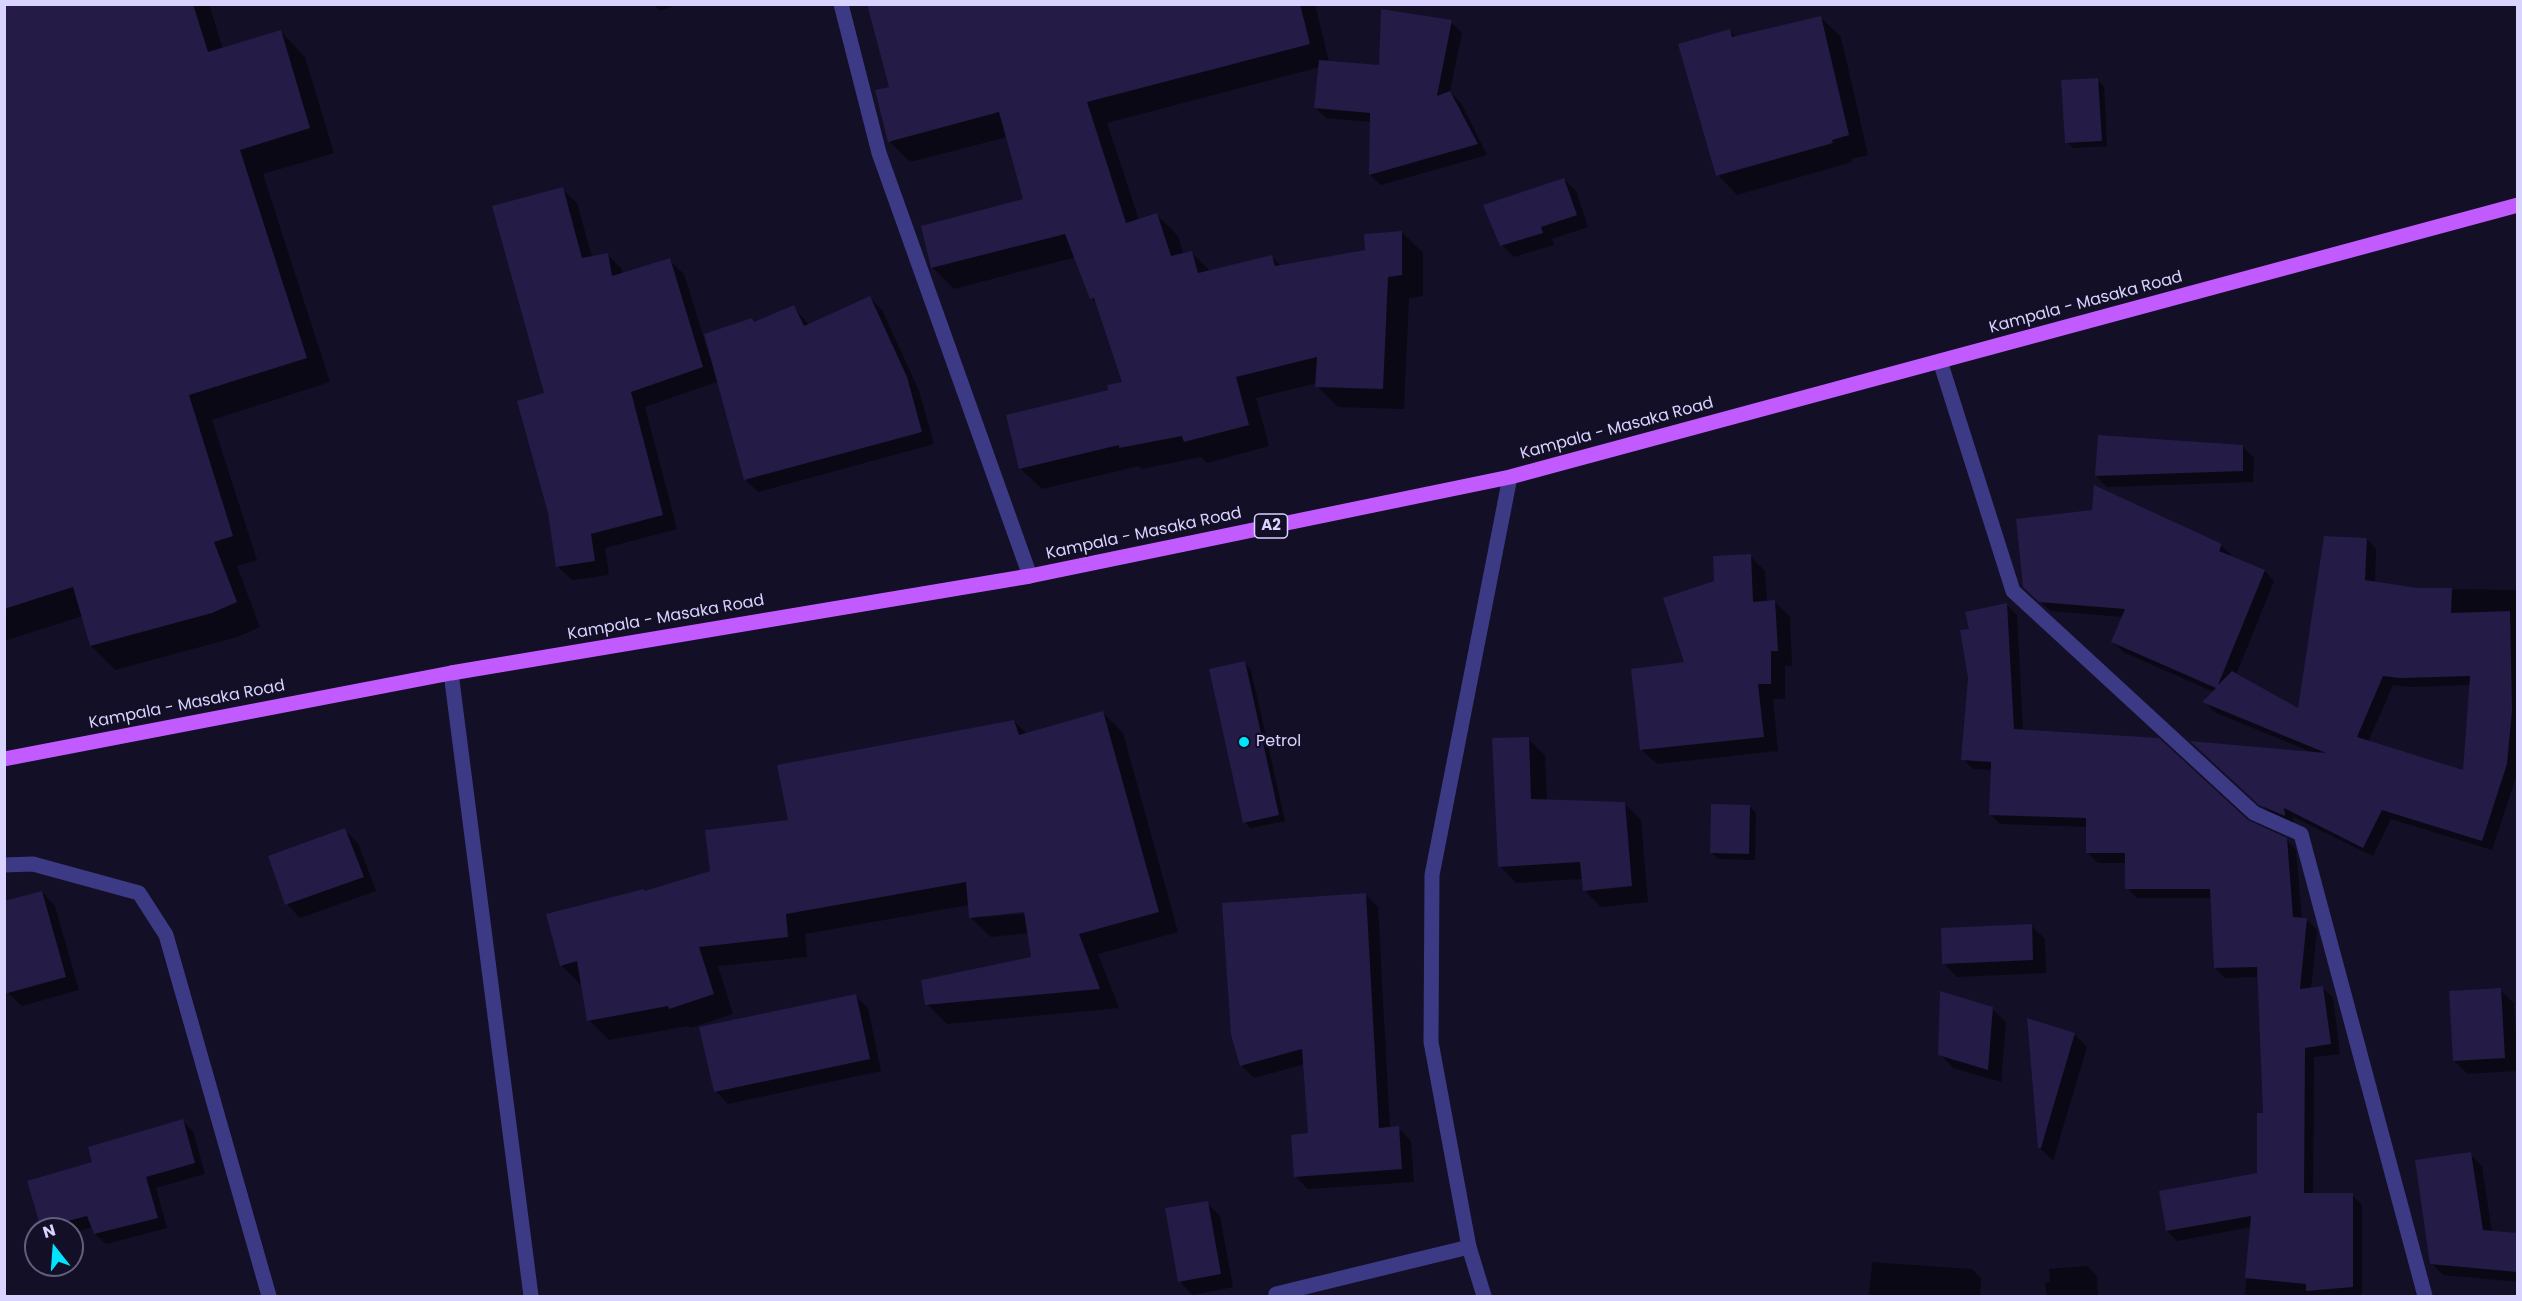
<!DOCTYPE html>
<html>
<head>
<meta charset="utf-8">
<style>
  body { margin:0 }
  #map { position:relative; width:2522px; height:1301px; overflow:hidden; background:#130f26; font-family:Poppins,sans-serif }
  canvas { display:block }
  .frame { position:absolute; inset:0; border:6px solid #d9d4ff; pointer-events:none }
  .north { position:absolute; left:24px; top:1217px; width:60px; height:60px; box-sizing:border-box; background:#130f26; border:2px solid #625e7d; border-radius:50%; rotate:343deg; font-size:16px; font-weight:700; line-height:24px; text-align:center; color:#d9d4ff }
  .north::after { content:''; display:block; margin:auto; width:21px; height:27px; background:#00e5ff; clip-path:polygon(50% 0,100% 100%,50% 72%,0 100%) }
</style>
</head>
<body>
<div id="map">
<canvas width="2522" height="1301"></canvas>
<div class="frame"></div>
<div class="north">N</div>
</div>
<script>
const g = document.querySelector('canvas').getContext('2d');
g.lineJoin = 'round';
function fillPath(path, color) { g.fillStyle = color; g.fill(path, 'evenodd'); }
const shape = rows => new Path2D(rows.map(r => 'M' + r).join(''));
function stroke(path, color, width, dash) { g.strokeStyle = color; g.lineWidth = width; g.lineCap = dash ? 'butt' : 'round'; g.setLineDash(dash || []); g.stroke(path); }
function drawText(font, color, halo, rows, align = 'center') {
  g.font = font + ' Poppins,sans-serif'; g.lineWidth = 4.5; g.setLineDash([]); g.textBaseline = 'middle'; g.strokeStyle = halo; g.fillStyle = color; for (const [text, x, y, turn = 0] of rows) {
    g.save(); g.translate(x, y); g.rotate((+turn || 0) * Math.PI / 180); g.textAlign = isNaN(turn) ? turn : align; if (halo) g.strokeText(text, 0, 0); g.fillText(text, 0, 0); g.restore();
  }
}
const shadow = shape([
  [20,4,209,4,223,49,281,32,305,57,334,153,263,174,330,382,212,420,257,560,237,566,260,627,237,637,115,670,91,646,83,616,4,641,4,9],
  [654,4,679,4,660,11],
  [869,4,1315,4,1329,62,1380,66,1451,22,1462,33,1450,92,1461,103,1487,155,1381,185,1370,175,1371,122,1326,118,1316,108,1320,67,1107,123,1139,220,1157,215,1178,236,1184,255,1191,252,1211,272,1271,256,1281,266,1367,251,1402,232,1423,253,1423,296,1409,298,1404,409,1338,407,1317,386,1317,383,1256,398,1269,446,1207,463,1201,457,1142,469,1139,466,1042,489,1020,468,1110,392,1124,383,1098,305,1091,298,1076,257,954,289,933,268,923,227,1024,200,1007,137,910,162,889,141,891,88],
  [1821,18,1841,37,1868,155,1851,159,1852,162,1737,195,1718,175,1730,31,1736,37],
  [2097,80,2104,86,2107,146,2073,148,2067,142],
  [1564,179,1576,191,1588,227,1552,239,1554,245,1514,257,1502,245],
  [562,189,577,203,592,257,607,254,622,269,623,275,669,260,684,274,710,358,752,319,755,323,794,307,809,325,870,298,882,310,919,391,934,444,758,492,746,480,719,381,645,407,677,529,605,548,609,575,572,580,557,566,546,394],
  [2243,447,2254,458,2253,482,2107,487,2096,476],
  [2367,539,2376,549,2375,583,2418,589,2518,590,2517,774,2492,850,2391,819,2373,856,2293,817,2294,824,2271,814,2202,751,2314,753,2214,712,2205,702,2214,692,2123,652,2113,642,2123,617,2051,611,2034,596,2221,545,2231,555,2230,557,2265,571,2274,581,2236,675,2300,710],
  [2393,685,2411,687,2471,685,2464,772,2368,742],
  [1750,556,1765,571,1767,602,1775,602,1790,617,1792,666,1785,666,1785,699,1773,699,1778,751,1657,764,1641,749,1686,663,1715,582],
  [2007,605,2017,615,2023,731,2247,822,2286,839,2296,850,2302,919,2307,920,2317,930,2311,989,2323,988,2333,998,2340,1054,2314,1057,2313,1194,2352,1195,2362,1205,2362,1296,2245,1296,2251,1227,2177,1241,2167,1231,2259,1175,2265,1115,2259,977,2225,978,2215,968,2212,898,2137,898,2127,888,2127,863,2098,863,2088,853,2088,827,2000,824,1990,814,1992,770,1973,769,1963,759,1971,631],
  [1245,663,1251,670,1285,821,1251,828,1244,822],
  [1103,713,1123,733,1178,932,1098,954,1119,1008,947,1024,927,1004,1033,958,1029,933,991,937,970,917,969,905,805,934,807,957,718,966,733,1014,690,1028,688,1026,609,1040,589,1020,581,985,561,965,646,893,711,872,790,821,1014,721,1027,734],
  [1032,910,1032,913,986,917,986,914],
  [1528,739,1545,755,1547,801,1624,803,1641,820,1648,902,1601,907,1584,890,1583,879,1516,883,1500,866],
  [1750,807,1756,813,1755,860,1718,859,1711,852],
  [345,830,358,843,376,891,300,918,287,904],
  [42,892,55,906,79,990,22,1006,8,993],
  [1365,894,1378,907,1390,1128,1398,1128,1411,1141,1414,1182,1308,1189,1295,1176,1309,1135,1305,1064,1254,1078,1242,1066],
  [2031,925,2045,939,2046,973,1957,977,1944,963],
  [2500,990,2514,1003,2518,1071,2468,1074,2454,1061],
  [855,996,868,1008,881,1071,728,1104,716,1091],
  [1992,1009,2006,1022,2001,1082,1953,1068,1940,1054],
  [2074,1034,2087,1047,2053,1161,2039,1147],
  [182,1121,193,1131,205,1174,156,1188,167,1228,106,1244,95,1234,93,1227,72,1233,72,1229,43,1228,94,1163],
  [2470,1154,2482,1166,2492,1232,2518,1235,2518,1282,2443,1275,2431,1263],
  [1207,1203,1220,1216,1233,1287,1193,1295,1180,1282,1166,1210],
  [1872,1262,1972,1269,1981,1278,1980,1296,1869,1296],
  [2087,1266,2097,1276,2098,1296,2047,1296,2045,1283,2050,1282,2049,1269]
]);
const building = shape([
  [4,4,193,4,208,52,281,30,310,128,240,150,307,358,189,395,233,536,214,542,237,602,212,613,90,646,73,587,4,609],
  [867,4,1300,4,1310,44,1087,102,1126,223,1157,213,1171,256,1192,251,1198,273,1272,255,1275,266,1365,250,1364,234,1402,231,1402,275,1388,277,1383,389,1315,387,1317,357,1236,377,1249,425,1184,442,1182,436,1119,448,1119,445,1019,469,1006,415,1108,390,1107,385,1122,382,1094,298,1090,299,1065,234,931,268,921,226,1023,199,999,112,888,142,875,90,889,87],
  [1381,9,1452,20,1437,96,1450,91,1478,144,1369,175,1370,113,1314,108,1319,60,1379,65],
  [1821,16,1849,135,1832,140,1833,143,1716,176,1678,44,1730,29,1732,37],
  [2098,78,2102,141,2065,143,2061,80],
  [1564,178,1577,215,1541,227,1543,233,1500,246,1483,205],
  [563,187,582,258,608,253,612,276,670,258,703,367,631,392,663,515,591,534,595,561,556,567,548,513,517,401,544,393,492,206],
  [870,296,907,377,922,432,744,480,704,334,752,318,754,322,794,305,804,326],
  [2098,435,2243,445,2243,471,2095,476],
  [2094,485,2222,544,2219,551,2265,570,2218,685,2232,671,2298,708,2324,536,2367,538,2365,580,2418,588,2452,588,2451,613,2510,611,2512,710,2507,764,2482,841,2382,810,2363,848,2284,808,2285,816,2259,805,2190,741,2326,753,2202,702,2216,688,2111,642,2125,609,2039,602,2023,587,2016,519,2092,510],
  [2383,676,2400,678,2470,676,2463,770,2357,737],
  [1751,554,1753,602,1775,600,1778,651,1771,651,1771,684,1758,684,1764,737,1640,750,1631,669,1684,662,1663,598,1714,581,1713,556],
  [2007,603,2014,729,2159,738,2248,820,2287,838,2293,917,2307,918,2300,989,2323,986,2331,1044,2305,1048,2304,1193,2353,1193,2353,1287,2306,1291,2306,1284,2245,1278,2251,1216,2166,1231,2159,1191,2257,1173,2257,1113,2263,1113,2257,967,2214,968,2210,889,2125,889,2125,853,2086,853,2086,818,1989,815,1991,762,1961,760,1968,678,1960,630,1969,629,1965,612],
  [1245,661,1279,815,1243,823,1209,669],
  [1103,711,1159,912,1079,934,1100,989,925,1005,921,980,1031,957,1024,912,969,918,966,882,786,914,788,937,699,947,714,994,669,1009,668,1006,587,1021,577,961,560,966,546,914,644,889,645,891,710,871,705,830,788,820,777,765,1014,720,1019,735],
  [1529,737,1531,799,1625,802,1632,886,1583,891,1580,862,1498,867,1492,738],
  [1711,804,1750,805,1749,854,1710,853],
  [345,828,364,877,285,905,268,856],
  [42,891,66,977,4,994,4,901],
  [1366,893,1379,1128,1399,1126,1402,1169,1294,1177,1291,1135,1308,1133,1302,1049,1240,1066,1231,1035,1222,903],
  [2032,924,2033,960,1942,964,1941,928],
  [2501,988,2505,1058,2453,1061,2449,991],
  [1940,991,1993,1007,1988,1070,1938,1055],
  [856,994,870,1059,714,1092,699,1027],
  [2027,1018,2075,1033,2041,1148,2038,1148],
  [183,1119,195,1163,146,1177,158,1218,94,1234,87,1216,41,1228,27,1181,92,1162,88,1147],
  [2471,1152,2483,1230,2517,1233,2517,1272,2430,1264,2415,1160],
  [1208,1201,1221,1274,1178,1282,1165,1208]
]);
const service = shape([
  [1276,1294,1469,1247]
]);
const minor = shape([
  [841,4,879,153,1030,576],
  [1940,361,2013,591,2254,813,2301,834,2425,1296],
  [451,673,531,1296],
  [4,865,33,864,139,893,166,935,269,1296],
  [1484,1296,1469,1247,1431,1042,1432,875,1510,477]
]);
const primary = shape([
  [4,759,451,673,1030,576,1510,477,2518,205]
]);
const markers = [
  [1244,742,6,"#00e5ff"]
];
const shields = [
  [1271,526,33]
];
const shieldNames = [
  ["A2",1271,526]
];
const streetNames = [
  ["Kampala - Masaka Road",2086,303,-15],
  ["Kampala - Masaka Road",1617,429,-15],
  ["Kampala - Masaka Road",1144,534,-12],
  ["Kampala - Masaka Road",666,618,-10],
  ["Kampala - Masaka Road",187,705,-11]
];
const poiNames = [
  ["Petrol",1256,742]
];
fillPath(shadow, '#0007');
fillPath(building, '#241b47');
stroke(service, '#3d3a85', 15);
stroke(minor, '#3d3a85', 15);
stroke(primary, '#c25bff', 15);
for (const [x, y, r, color] of markers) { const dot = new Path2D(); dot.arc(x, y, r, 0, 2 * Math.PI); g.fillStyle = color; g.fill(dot); stroke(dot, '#130f26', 2); }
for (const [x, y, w] of shields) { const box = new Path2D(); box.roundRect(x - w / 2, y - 12, w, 24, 4.5); g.fillStyle = '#130f26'; g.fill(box); stroke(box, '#d9d4ff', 1.5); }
drawText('bold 15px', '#d9d4ff', null, shieldNames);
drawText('16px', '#d9d4ff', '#130f26', streetNames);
drawText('16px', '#d9d4ff', '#130f26', poiNames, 'left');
</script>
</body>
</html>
